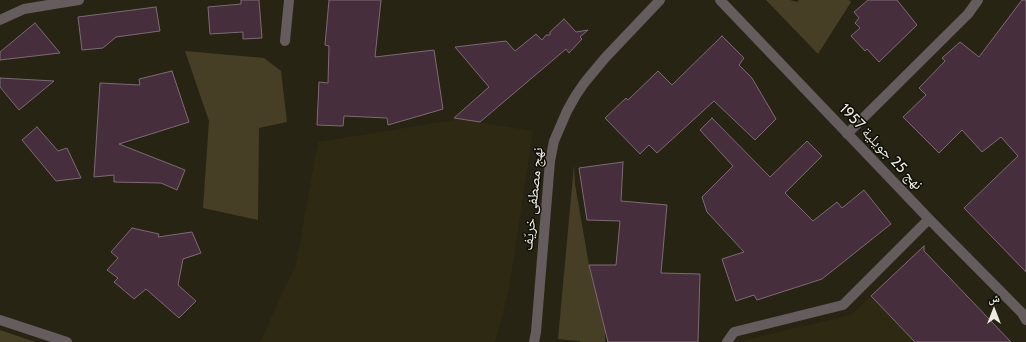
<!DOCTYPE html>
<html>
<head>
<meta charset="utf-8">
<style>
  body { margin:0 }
  #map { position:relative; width:1026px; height:342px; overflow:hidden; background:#282414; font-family:Cabin,"Noto Naskh Arabic",sans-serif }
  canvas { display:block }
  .north { position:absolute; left:974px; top:290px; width:40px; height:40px; -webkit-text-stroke:3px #0f0d07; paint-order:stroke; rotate:0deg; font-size:11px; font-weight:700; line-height:16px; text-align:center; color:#efede2 }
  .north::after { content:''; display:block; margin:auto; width:14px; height:18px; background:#efede2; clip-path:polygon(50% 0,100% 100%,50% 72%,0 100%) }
</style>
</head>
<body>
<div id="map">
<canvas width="1026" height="342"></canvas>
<div class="north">ش</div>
</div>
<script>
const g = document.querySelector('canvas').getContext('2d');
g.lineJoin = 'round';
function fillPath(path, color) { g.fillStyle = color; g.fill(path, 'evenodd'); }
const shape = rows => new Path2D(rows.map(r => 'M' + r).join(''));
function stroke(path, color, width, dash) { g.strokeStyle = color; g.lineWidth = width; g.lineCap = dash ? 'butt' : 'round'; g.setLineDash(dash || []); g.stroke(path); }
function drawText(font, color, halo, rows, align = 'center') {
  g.font = font + ' Cabin,"Noto Naskh Arabic",sans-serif'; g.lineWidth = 3; g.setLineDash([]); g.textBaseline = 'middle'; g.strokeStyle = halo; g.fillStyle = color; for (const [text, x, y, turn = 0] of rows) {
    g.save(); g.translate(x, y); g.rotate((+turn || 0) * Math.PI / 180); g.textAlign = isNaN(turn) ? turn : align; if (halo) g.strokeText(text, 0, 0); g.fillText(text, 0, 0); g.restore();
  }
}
const built = shape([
  [460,119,533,131,508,294,495,342,260,342,296,264,318,142],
  [921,249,1011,342,743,342,745,340,851,315]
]);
const green = shape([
  [766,0,790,0,797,2,799,0,849,0,851,2,818,54],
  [185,51,264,58,281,71,287,122,259,128,258,220,203,208,209,121],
  [574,165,575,184,589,265,605,329,605,342,580,342,580,341,558,339],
  [0,330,35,342,0,342]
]);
const building = shape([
  [241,0,259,0,262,38,243,39,243,32,210,34,208,7,241,4,241,0],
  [329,0,381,0,375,57,434,50,443,109,388,125,387,118,344,116,343,126,317,125,319,82,328,83,329,46,325,45,329,0],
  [868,0,897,0,917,25,879,62,867,49,865,51,851,36,860,28,855,23,859,18,854,12,868,0],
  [1022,0,1026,0,1026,272,964,208,1018,156,1001,137,982,152,962,130,939,153,903,117,926,95,919,88,945,61,942,58,960,42,979,57,1022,0],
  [156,7,160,31,116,37,103,48,82,50,78,17,156,7],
  [564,19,576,32,588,30,580,37,582,39,569,53,566,49,480,122,454,118,489,87,455,47,506,41,515,51,536,34,542,40,546,35,550,35,550,32,564,19],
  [35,23,60,53,0,60,0,52,35,23],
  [722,36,744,58,739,65,752,78,776,119,755,140,714,101,657,153,649,145,640,154,605,118,626,98,628,100,658,71,672,85,722,36],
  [172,71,189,122,119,144,185,170,177,190,161,183,114,182,114,175,94,177,100,83,140,85,139,79,172,71],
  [0,78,54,81,19,110,0,87,0,78],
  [712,118,770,177,807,141,822,156,785,193,813,221,837,202,842,208,864,190,891,224,822,279,757,300,754,295,736,301,722,259,744,252,707,212,702,197,733,166,700,130,712,118],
  [37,127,58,151,67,148,81,178,56,181,22,140,37,127],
  [623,162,621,201,667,205,661,273,700,274,698,342,608,342,589,265,616,265,620,221,587,220,579,168,623,162],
  [132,228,159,234,158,237,192,232,201,253,183,259,178,285,196,301,179,318,146,289,134,299,114,282,118,278,107,270,118,258,111,252,132,228],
  [924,246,924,251,1011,342,915,342,871,296,924,246]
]);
const street = shape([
  [720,0,929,219,1022,313,1026,320],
  [0,20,24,9,54,4,79,0],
  [285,41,289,0],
  [847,134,968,14,978,0],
  [0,320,67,342],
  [534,342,536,332,550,161,554,141,567,111,576,95,585,82,605,58,660,0],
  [727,342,734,332,843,305,929,219]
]);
const streetNames = [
  ["نهج 25 جويلية 1957",881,147,46],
  ["نهج مصطفى خريّف",533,199,-84]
];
fillPath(built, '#2e2912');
fillPath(green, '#463f25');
fillPath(building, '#462e3d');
stroke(building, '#7d6a75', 1);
stroke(street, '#655c5e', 10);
drawText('15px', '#efede2', '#0f0d07', streetNames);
</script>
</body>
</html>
